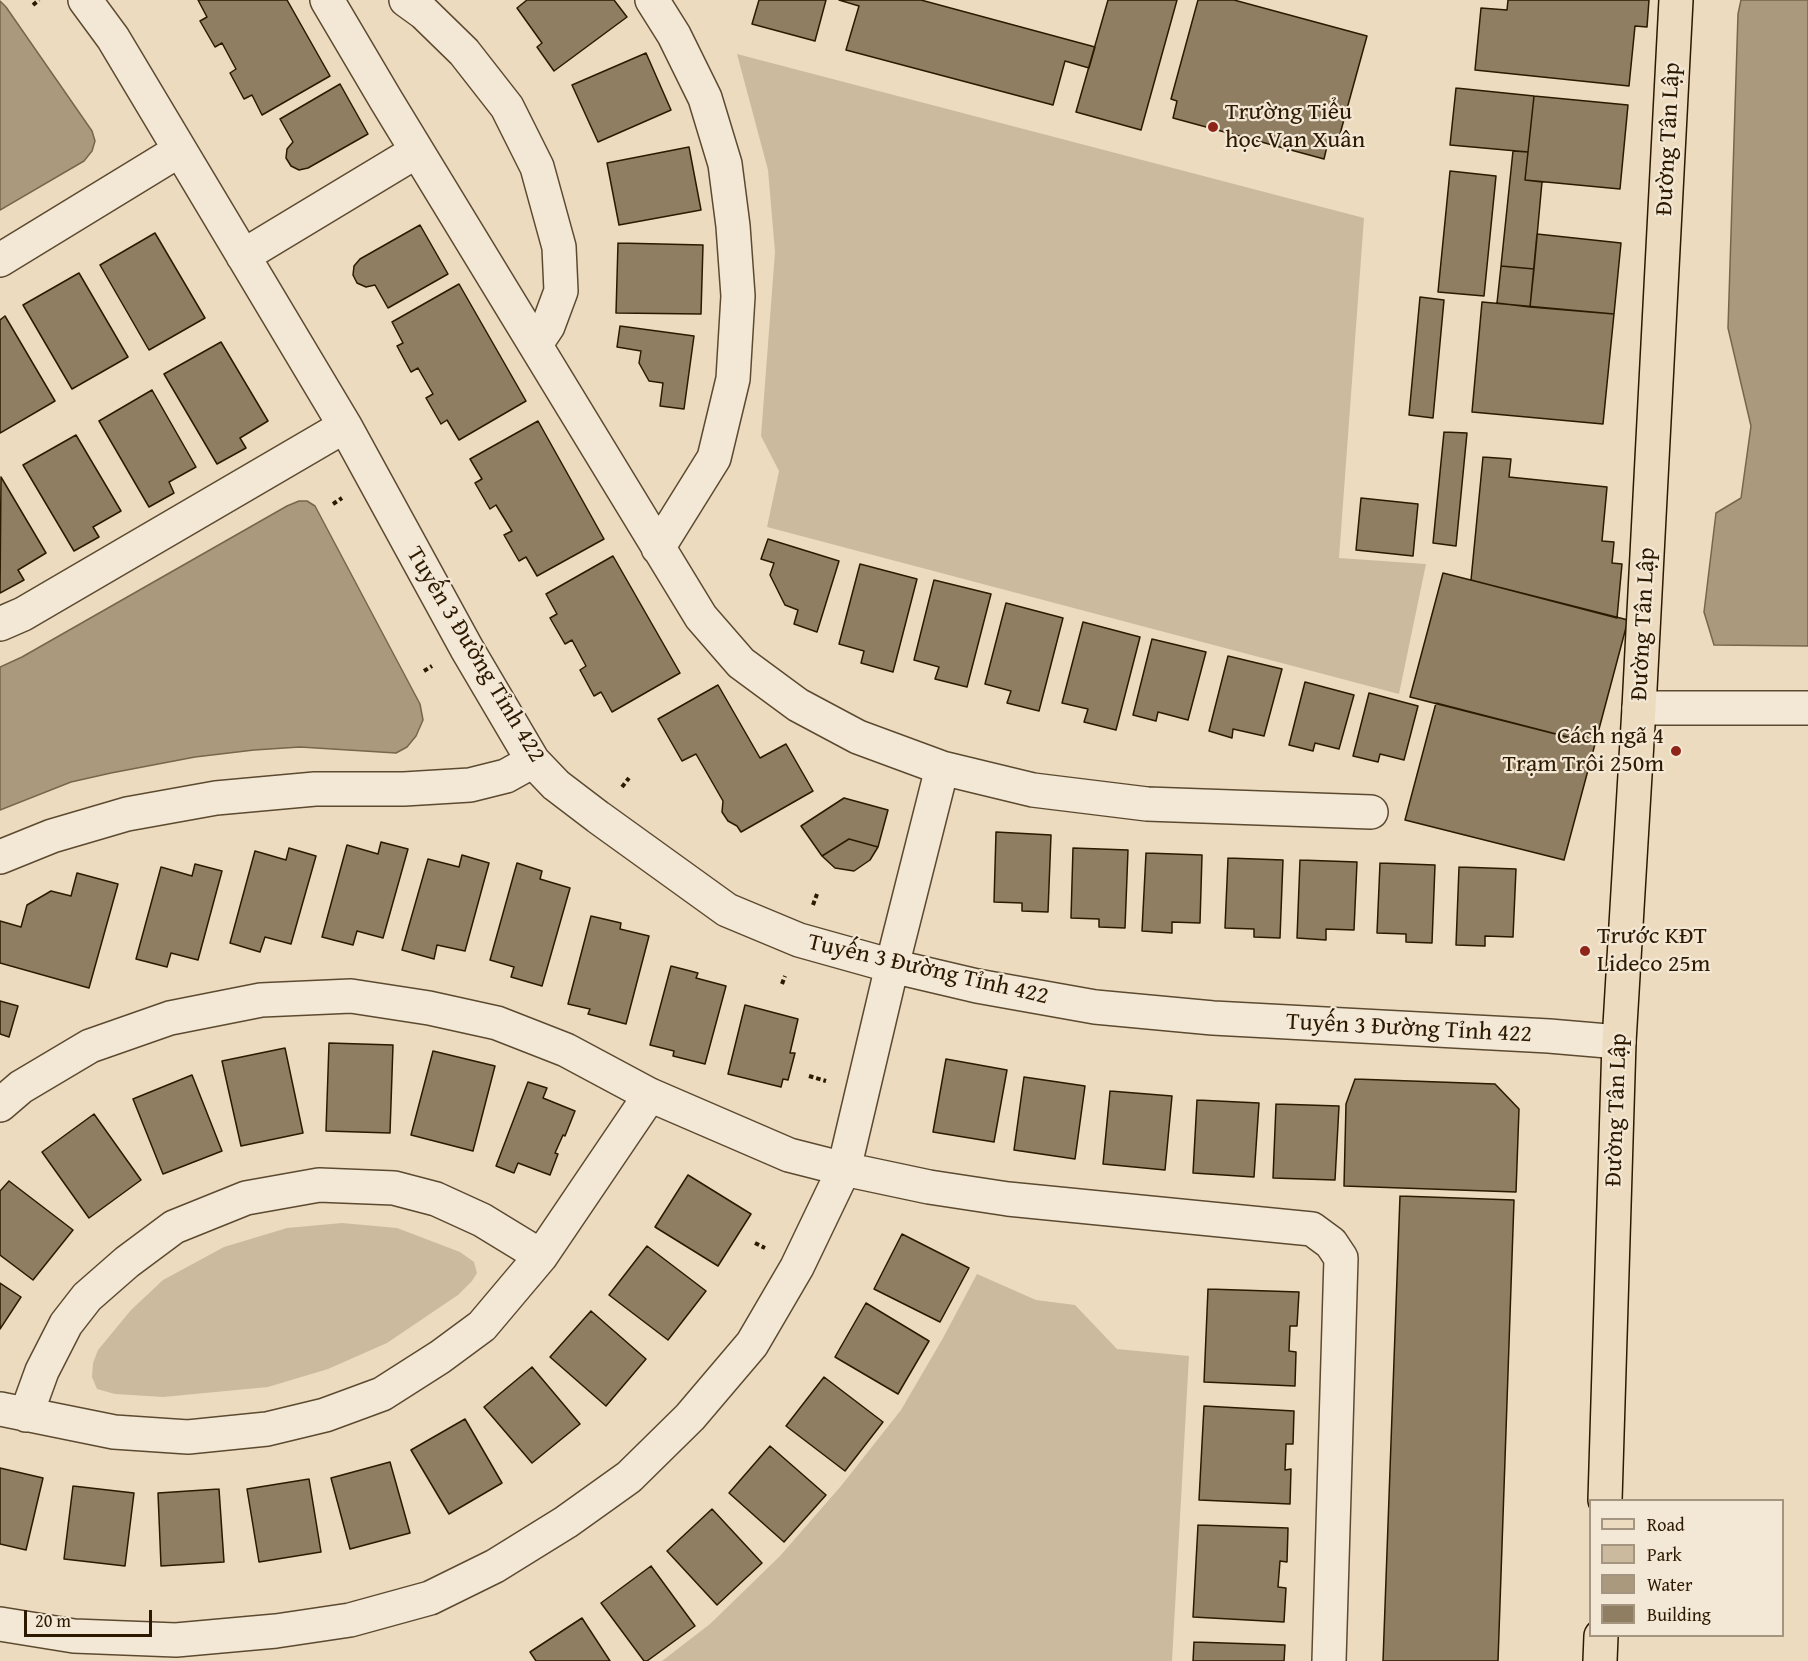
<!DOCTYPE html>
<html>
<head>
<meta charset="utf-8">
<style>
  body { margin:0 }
  #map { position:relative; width:1808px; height:1661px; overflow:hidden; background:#eddbbf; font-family:"Gentium Book Plus",serif }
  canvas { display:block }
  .legend { position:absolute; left:1589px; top:1499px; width:195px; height:138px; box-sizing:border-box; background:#f3e8d5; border:2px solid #a39580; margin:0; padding:8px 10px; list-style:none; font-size:18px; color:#2c1900 }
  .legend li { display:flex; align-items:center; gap:12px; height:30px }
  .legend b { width:30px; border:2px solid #a39580 }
  .scale { position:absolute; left:24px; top:1610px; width:128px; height:27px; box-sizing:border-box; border:3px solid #2c1900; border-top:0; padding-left:8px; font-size:18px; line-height:21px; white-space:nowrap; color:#2c1900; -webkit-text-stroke:4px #f3e8d5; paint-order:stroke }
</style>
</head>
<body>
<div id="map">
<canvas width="1808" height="1661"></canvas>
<ul class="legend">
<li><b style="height:8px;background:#eddbbf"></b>Road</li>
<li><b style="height:16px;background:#ccba9f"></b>Park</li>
<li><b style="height:16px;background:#ab997e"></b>Water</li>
<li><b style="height:16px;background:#907e63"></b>Building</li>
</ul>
<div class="scale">20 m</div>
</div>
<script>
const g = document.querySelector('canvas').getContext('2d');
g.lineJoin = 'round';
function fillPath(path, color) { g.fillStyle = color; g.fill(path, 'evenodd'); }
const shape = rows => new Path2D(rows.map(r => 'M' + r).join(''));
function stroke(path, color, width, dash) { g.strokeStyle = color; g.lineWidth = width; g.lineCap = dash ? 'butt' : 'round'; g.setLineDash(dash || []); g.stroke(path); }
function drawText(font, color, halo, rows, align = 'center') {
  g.font = font + ' "Gentium Book Plus",serif'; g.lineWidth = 4.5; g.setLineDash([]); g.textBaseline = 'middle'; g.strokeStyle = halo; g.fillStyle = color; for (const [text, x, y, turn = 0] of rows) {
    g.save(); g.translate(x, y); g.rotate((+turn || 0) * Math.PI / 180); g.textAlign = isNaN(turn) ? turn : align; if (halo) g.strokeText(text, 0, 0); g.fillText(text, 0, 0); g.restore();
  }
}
const green = shape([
  [737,54,1364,218,1339,558,1426,564,1399,694,767,527,779,471,761,436,775,252,768,170],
  [342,1223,397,1228,460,1252,474,1262,477,1273,472,1281,458,1295,387,1343,328,1369,268,1387,163,1397,115,1394,97,1389,92,1377,93,1363,98,1350,131,1310,163,1280,224,1247,287,1228],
  [977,1274,1036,1300,1075,1305,1117,1349,1189,1356,1172,1661,662,1661,710,1624,780,1556,841,1486,901,1410,943,1338]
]);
const water = shape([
  [1741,0,1808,0,1808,646,1714,645,1704,612,1716,513,1741,498,1751,426,1728,328,1738,14,1741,0],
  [0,1,6,7,92,131,95,141,92,151,84,161,0,210,0,1],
  [299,501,307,501,315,506,420,704,423,720,416,736,407,747,396,753,300,747,254,750,195,757,111,773,71,782,0,810,0,667,22,657,287,506,299,501]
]);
const building = shape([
  [198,0,287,0,330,76,262,115,252,95,244,99,230,73,236,69,222,43,215,47,200,21,207,17,198,0],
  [527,0,614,0,627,17,554,71,537,47,542,43,517,8,527,0],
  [759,0,826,0,815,41,752,24,759,0],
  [839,0,921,0,1095,47,1089,68,1065,61,1053,105,846,50,859,6,839,0],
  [1108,0,1177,0,1141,130,1076,112,1108,0],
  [1198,0,1234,0,1367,36,1337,145,1328,142,1324,159,1173,118,1177,101,1171,99,1198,0],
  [1508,0,1649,0,1647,27,1635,26,1629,86,1475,70,1481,8,1507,10,1508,0],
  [646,53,671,110,598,142,572,85,646,53],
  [340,84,368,134,308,168,299,170,291,166,286,158,287,149,293,142,280,119,340,84],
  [1456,88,1534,96,1528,152,1450,145,1456,88],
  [1534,96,1628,105,1620,189,1525,180,1534,96],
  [689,147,701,210,619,225,607,163,689,147],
  [1513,151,1528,152,1525,180,1542,182,1534,269,1501,266,1513,151],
  [1450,171,1496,176,1484,296,1438,292,1450,171],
  [420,225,448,274,388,308,375,285,366,287,357,283,353,275,354,266,360,259,420,225],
  [155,233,205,318,149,350,100,265,155,233],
  [1537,234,1621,243,1614,314,1530,307,1537,234],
  [618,243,703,245,701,314,616,313,618,243],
  [1501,266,1534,269,1530,307,1497,303,1501,266],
  [79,273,128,357,72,389,23,305,79,273],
  [459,284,526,401,459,440,447,420,441,424,426,398,433,394,418,368,411,372,397,346,403,343,392,322,459,284],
  [1420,297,1444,300,1433,418,1409,415,1420,297],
  [1482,302,1614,314,1603,424,1472,412,1482,302],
  [5,316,55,401,0,433,0,320,5,316],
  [620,326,694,336,684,409,660,406,663,383,649,381,639,363,641,351,617,347,620,326],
  [221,342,268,421,240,438,246,448,217,464,164,374,221,342],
  [152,390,196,467,169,482,174,493,149,507,99,421,152,390],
  [538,421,604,539,537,576,526,557,519,561,504,535,512,531,496,505,490,509,475,483,482,479,470,459,538,421],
  [1444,432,1467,433,1456,546,1433,543,1444,432],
  [76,435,121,511,93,527,99,537,74,551,23,465,76,435],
  [1483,457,1511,459,1509,477,1607,487,1602,541,1614,542,1612,563,1622,564,1617,618,1471,580,1483,457],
  [1,477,46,553,18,570,24,580,0,593,1,477],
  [1361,498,1418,504,1413,556,1356,550,1361,498],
  [768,539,839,561,817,632,794,624,798,610,785,605,770,575,774,563,761,559,768,539],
  [613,556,680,673,612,712,601,692,594,696,580,670,586,666,572,640,565,644,550,618,557,614,546,594,613,556],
  [860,564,917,579,893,672,861,663,864,651,839,644,860,564],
  [1443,573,1628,620,1595,744,1410,697,1443,573],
  [934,580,991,594,967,687,935,679,939,667,914,660,934,580],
  [1006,603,1063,618,1039,711,1007,703,1011,691,985,684,1006,603],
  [1083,622,1140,637,1116,730,1084,722,1088,709,1062,703,1083,622],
  [1152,639,1206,652,1188,720,1158,712,1156,721,1133,715,1152,639],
  [1228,656,1282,669,1264,736,1233,729,1232,738,1209,731,1228,656],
  [1305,682,1354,695,1339,749,1315,743,1313,751,1289,745,1305,682],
  [718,685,760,758,786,744,813,791,741,832,737,826,728,821,722,812,723,801,696,754,682,761,658,719,718,685],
  [1369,693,1418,706,1404,760,1380,754,1378,762,1353,756,1369,693],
  [1436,703,1595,744,1564,860,1405,820,1436,703],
  [844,798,888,810,878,847,849,839,822,856,801,826,844,798],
  [996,832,1051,835,1048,912,1022,911,1022,903,994,902,996,832],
  [849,839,878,847,870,860,854,871,835,868,822,856,849,839],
  [381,842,408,849,383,938,357,931,353,945,322,937,347,845,378,854,381,842],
  [289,848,316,856,291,944,265,937,260,952,230,943,255,851,286,860,289,848],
  [1073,848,1128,850,1125,928,1099,927,1099,919,1071,918,1073,848],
  [1146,853,1202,855,1200,923,1172,922,1172,933,1142,931,1146,853],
  [462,855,489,863,465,951,437,945,434,959,402,950,428,859,459,867,462,855],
  [1228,858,1283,860,1280,938,1254,937,1254,929,1225,928,1228,858],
  [1300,860,1357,862,1354,930,1326,929,1326,940,1297,938,1300,860],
  [517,863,542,871,540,879,570,888,542,986,511,977,514,967,490,960,517,863],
  [1380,863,1435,865,1432,943,1406,942,1406,934,1377,933,1380,863],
  [195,864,222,871,198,960,171,953,167,967,136,959,161,867,192,876,195,864],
  [1459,867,1516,869,1513,937,1485,936,1485,946,1456,945,1459,867],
  [77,873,118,884,89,988,0,963,0,921,21,927,27,905,51,891,71,896,77,873],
  [591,916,621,923,620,929,649,936,626,1024,588,1014,590,1009,568,1004,591,916],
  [671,966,698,973,696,978,726,986,705,1064,673,1056,674,1051,650,1045,671,966],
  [0,1001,18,1006,9,1037,0,1034,0,1001],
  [745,1005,798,1019,790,1053,795,1053,788,1080,783,1079,781,1087,728,1074,745,1005],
  [329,1043,393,1045,390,1133,326,1131,329,1043],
  [285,1048,303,1133,241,1146,222,1061,285,1048],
  [433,1051,495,1066,473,1151,411,1135,433,1051],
  [946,1059,1007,1070,994,1142,933,1132,946,1059],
  [192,1075,222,1151,163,1174,133,1099,192,1075],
  [1024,1077,1085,1086,1075,1159,1014,1150,1024,1077],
  [1355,1079,1495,1084,1519,1109,1516,1192,1344,1186,1346,1104,1355,1079],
  [528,1082,547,1088,543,1098,575,1111,565,1136,563,1135,555,1153,558,1154,550,1175,518,1163,514,1173,496,1166,528,1082],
  [1110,1091,1172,1096,1165,1170,1103,1164,1110,1091],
  [1197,1100,1259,1103,1254,1177,1193,1173,1197,1100],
  [1276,1104,1339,1106,1335,1180,1273,1178,1276,1104],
  [94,1114,141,1180,89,1218,42,1152,94,1114],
  [688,1175,751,1214,718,1266,655,1227,688,1175],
  [9,1181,73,1230,33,1280,0,1255,0,1191,9,1181],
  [1400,1196,1514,1200,1498,1661,1383,1661,1400,1196],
  [902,1234,969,1268,940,1322,874,1289,902,1234],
  [647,1246,706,1291,668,1340,609,1295,647,1246],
  [0,1283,21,1297,0,1329,0,1283],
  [1208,1289,1299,1292,1297,1326,1290,1326,1289,1351,1296,1352,1295,1386,1204,1382,1208,1289],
  [866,1303,929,1341,898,1394,835,1357,866,1303],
  [591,1311,646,1359,606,1406,550,1357,591,1311],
  [532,1367,580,1424,532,1463,484,1407,532,1367],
  [824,1377,883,1422,845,1471,786,1426,824,1377],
  [1204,1406,1294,1411,1293,1444,1286,1444,1285,1470,1291,1469,1290,1504,1199,1500,1204,1406],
  [465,1419,502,1483,449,1514,411,1450,465,1419],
  [770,1446,826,1495,784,1542,729,1493,770,1446],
  [390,1462,410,1533,350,1549,331,1478,390,1462],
  [0,1468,43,1478,26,1550,0,1544,0,1468],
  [309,1479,321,1552,259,1562,247,1489,309,1479],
  [73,1486,134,1493,125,1566,64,1559,73,1486],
  [219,1489,224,1562,161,1566,158,1493,219,1489],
  [712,1509,762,1563,717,1605,667,1551,712,1509],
  [1198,1525,1288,1528,1287,1562,1280,1561,1278,1587,1286,1588,1284,1622,1193,1617,1198,1525],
  [651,1566,695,1626,647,1661,644,1661,601,1603,651,1566],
  [582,1618,610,1661,536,1661,530,1652,582,1618],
  [1194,1642,1285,1645,1284,1661,1193,1661,1194,1642]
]);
const path = shape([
  [33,5,39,0],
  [333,504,342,498],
  [424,671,432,666],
  [622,787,629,778],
  [813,905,817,894],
  [782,984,785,976],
  [809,1076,826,1081],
  [755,1243,765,1248]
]);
const minor = shape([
  [85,0,113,38,345,426,467,649,533,761,556,785,598,817,727,910,799,940,892,966,977,986,1095,1007,1213,1018,1549,1036,1619,1042],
  [327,0,386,100,701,617,741,663,798,705,858,737,942,768,1033,790,1147,804,1371,812],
  [406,0,424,13,464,52,507,107,537,167,559,247,561,291,548,326,536,344],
  [652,0,674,35,705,98,725,164,733,226,738,296,733,379,714,458,658,548],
  [243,256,417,151],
  [0,260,180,150],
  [0,624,23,614,345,426],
  [1639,708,1808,708],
  [0,857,52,836,127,814,216,798,315,789,404,789,470,785,506,776,533,761],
  [0,1105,21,1087,90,1046,170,1018,261,1000,351,996,429,1008,497,1023,566,1050,650,1095,789,1155,844,1169,929,1187,1008,1199,1312,1229,1331,1243,1341,1258,1329,1661],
  [0,1409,114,1432,188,1437,267,1429,325,1415,382,1394,440,1357,482,1326,541,1256,650,1095],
  [26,1415,42,1371,66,1324,87,1297,127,1262,174,1227,246,1198,319,1185,394,1188,436,1199,482,1220,541,1256],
  [0,1624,74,1636,176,1640,276,1631,350,1620,430,1598,495,1566,566,1522,629,1477,690,1417,752,1344,797,1267,844,1169,892,966,942,768]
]);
const primary = shape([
  [1605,1500,1619,1042,1639,708,1676,0],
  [1600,1661,1601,1636]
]);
const markers = [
  [1213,127,6,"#8f2418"],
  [1676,751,6,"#8f2418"],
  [1585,951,6,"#8f2418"]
];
const poiNames = [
  ["Trường Tiểu",1225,113],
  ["học Vạn Xuân",1225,141],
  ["Cách ngã 4",1664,737,"right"],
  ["Trạm Trôi 250m",1664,765,"right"],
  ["Trước KĐT",1597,937],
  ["Lideco 25m",1597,965]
];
const streetNames = [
  ["Đường Tân Lập",1669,139,-87],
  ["Đường Tân Lập",1644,624,-87],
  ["Tuyến 3 Đường Tỉnh 422",475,655,59],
  ["Tuyến 3 Đường Tỉnh 422",928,970,13],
  ["Tuyến 3 Đường Tỉnh 422",1409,1029,3],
  ["Đường Tân Lập",1617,1110,-88]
];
fillPath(green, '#ccba9f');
fillPath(water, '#ab997e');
stroke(water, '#78664c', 1.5);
fillPath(building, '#907e63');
stroke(building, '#2c1900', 1.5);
stroke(minor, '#5c4a30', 36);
stroke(primary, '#2c1900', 36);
stroke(path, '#2c1900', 4, [4.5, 3]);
stroke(minor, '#f3e8d5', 33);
stroke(primary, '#eddbbf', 33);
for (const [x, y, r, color] of markers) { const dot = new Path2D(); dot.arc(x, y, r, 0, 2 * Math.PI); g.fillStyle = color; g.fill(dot); stroke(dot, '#f3e8d5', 2); }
drawText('24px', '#2c1900', '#f3e8d5', poiNames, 'left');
drawText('24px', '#2c1900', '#f3e8d5', streetNames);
</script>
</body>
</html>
